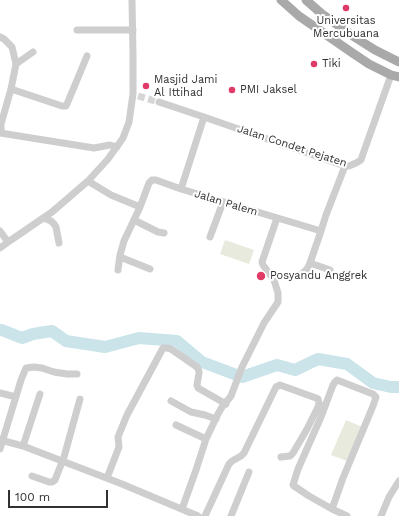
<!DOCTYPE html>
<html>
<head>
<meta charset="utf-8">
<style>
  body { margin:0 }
  #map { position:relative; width:399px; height:516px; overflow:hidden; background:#fff; font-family:"Work Sans",sans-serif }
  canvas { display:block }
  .scale { position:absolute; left:8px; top:490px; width:100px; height:18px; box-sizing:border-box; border:2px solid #313131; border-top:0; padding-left:5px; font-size:12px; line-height:14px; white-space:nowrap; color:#313131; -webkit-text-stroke:3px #fff; paint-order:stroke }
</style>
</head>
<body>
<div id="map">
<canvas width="399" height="516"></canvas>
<div class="scale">100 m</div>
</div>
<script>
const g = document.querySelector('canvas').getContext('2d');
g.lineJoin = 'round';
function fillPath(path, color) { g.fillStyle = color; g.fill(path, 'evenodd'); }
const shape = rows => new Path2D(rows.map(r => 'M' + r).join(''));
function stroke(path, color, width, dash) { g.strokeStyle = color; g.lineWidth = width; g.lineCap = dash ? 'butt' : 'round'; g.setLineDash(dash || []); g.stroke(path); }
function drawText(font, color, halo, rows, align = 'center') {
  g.font = font + ' "Work Sans",sans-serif'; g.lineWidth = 4; g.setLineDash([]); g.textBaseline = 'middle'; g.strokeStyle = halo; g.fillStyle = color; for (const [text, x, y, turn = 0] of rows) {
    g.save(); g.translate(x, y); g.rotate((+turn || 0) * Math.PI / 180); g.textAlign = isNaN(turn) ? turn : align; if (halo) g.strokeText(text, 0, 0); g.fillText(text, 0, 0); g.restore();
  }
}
const green = shape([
  [225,240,254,250,249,264,220,254],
  [346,420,362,427,347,461,331,455]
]);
const river = shape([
  [0,330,2,330,22,338,33,334,52,331,66,341,105,347,139,338,177,341,202,362,242,377,277,365,295,370,318,359,347,364,373,383,391,387,399,387]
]);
const minorTunnel = shape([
  [138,96,159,102]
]);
const minor = shape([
  [77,30,133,30],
  [0,37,4,39,12,47,16,64],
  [11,89,62,106,66,106,67,104,87,56],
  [159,102,204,117,345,166,349,166,356,163,361,160,363,154,391,75],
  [0,133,94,148,110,145,117,147],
  [1,133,1,124,11,89,16,64,33,52],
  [88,181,111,195,140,207],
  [181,189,204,117],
  [44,218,51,221,54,224,56,227,59,243],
  [134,220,158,232,164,233],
  [0,231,8,242],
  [210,237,223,202],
  [0,248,11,240,52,212,88,181,108,159,123,138,129,122,133,94,133,55,132,0],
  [120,257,150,269],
  [310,263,321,231,326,215,345,166],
  [118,270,120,255,124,241,140,207,149,183,152,180,156,180,181,189,321,231],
  [289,275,297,277,301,275,307,269,310,263,330,270],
  [0,393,16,397],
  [171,401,191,412,205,415,216,419],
  [176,425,206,439],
  [0,440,23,446,122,484,198,516],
  [23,446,40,394],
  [0,449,21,380,26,368,34,367,42,368,54,372,67,374,77,374],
  [32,476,49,482,52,482,55,480,64,457,80,399],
  [107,478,119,447,118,437,127,415,163,348,167,348,171,349,197,367,199,371,199,373,197,385,198,388,226,404],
  [182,509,196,470,206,439,218,414,222,407,231,396,242,367,264,323,278,302,278,293,274,280,263,265,262,262,277,218],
  [332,509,343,478,373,406,376,397,373,394,337,380,335,382,333,385,321,417,298,469,293,485,294,486,309,496,332,509,347,516],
  [205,516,229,464,232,461,241,456,244,453,276,387,280,385,316,398,318,399,319,403,318,407,307,429,293,453,290,456,281,457],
  [231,516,249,472],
  [381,516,389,497,399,481]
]);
const major = shape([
  [281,0,299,16,354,54,369,64,391,75,399,77],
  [306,0,322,14,356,38,375,50,399,62]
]);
const markers = [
  [346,8,4,"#e03b66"],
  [314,64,4,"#e03b66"],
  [146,86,4,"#e03b66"],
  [232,90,4,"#e03b66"],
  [261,276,5,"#e03b66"]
];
const poiNames = [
  ["Universitas",346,21,"center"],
  ["Mercubuana",346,34,"center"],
  ["Tiki",322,64],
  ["Masjid Jami",154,80],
  ["Al Ittihad",154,93],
  ["PMI Jaksel",240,90],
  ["Posyandu Anggrek",270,276]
];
const streetNames = [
  ["Jalan Condet Pejaten",292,146,18],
  ["Jalan Palem",226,203,17]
];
fillPath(green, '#e7eadd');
stroke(river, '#cae4ea', 12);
stroke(minorTunnel, '#d6d6d6', 7, [7, 3.5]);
stroke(minor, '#cecece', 7);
stroke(major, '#a9a9a9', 9);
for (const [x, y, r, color] of markers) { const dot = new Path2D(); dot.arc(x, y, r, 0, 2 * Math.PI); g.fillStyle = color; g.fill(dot); stroke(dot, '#fff', 1.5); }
drawText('11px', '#313131', '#fff', poiNames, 'left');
drawText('11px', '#313131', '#fff', streetNames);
</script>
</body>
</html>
